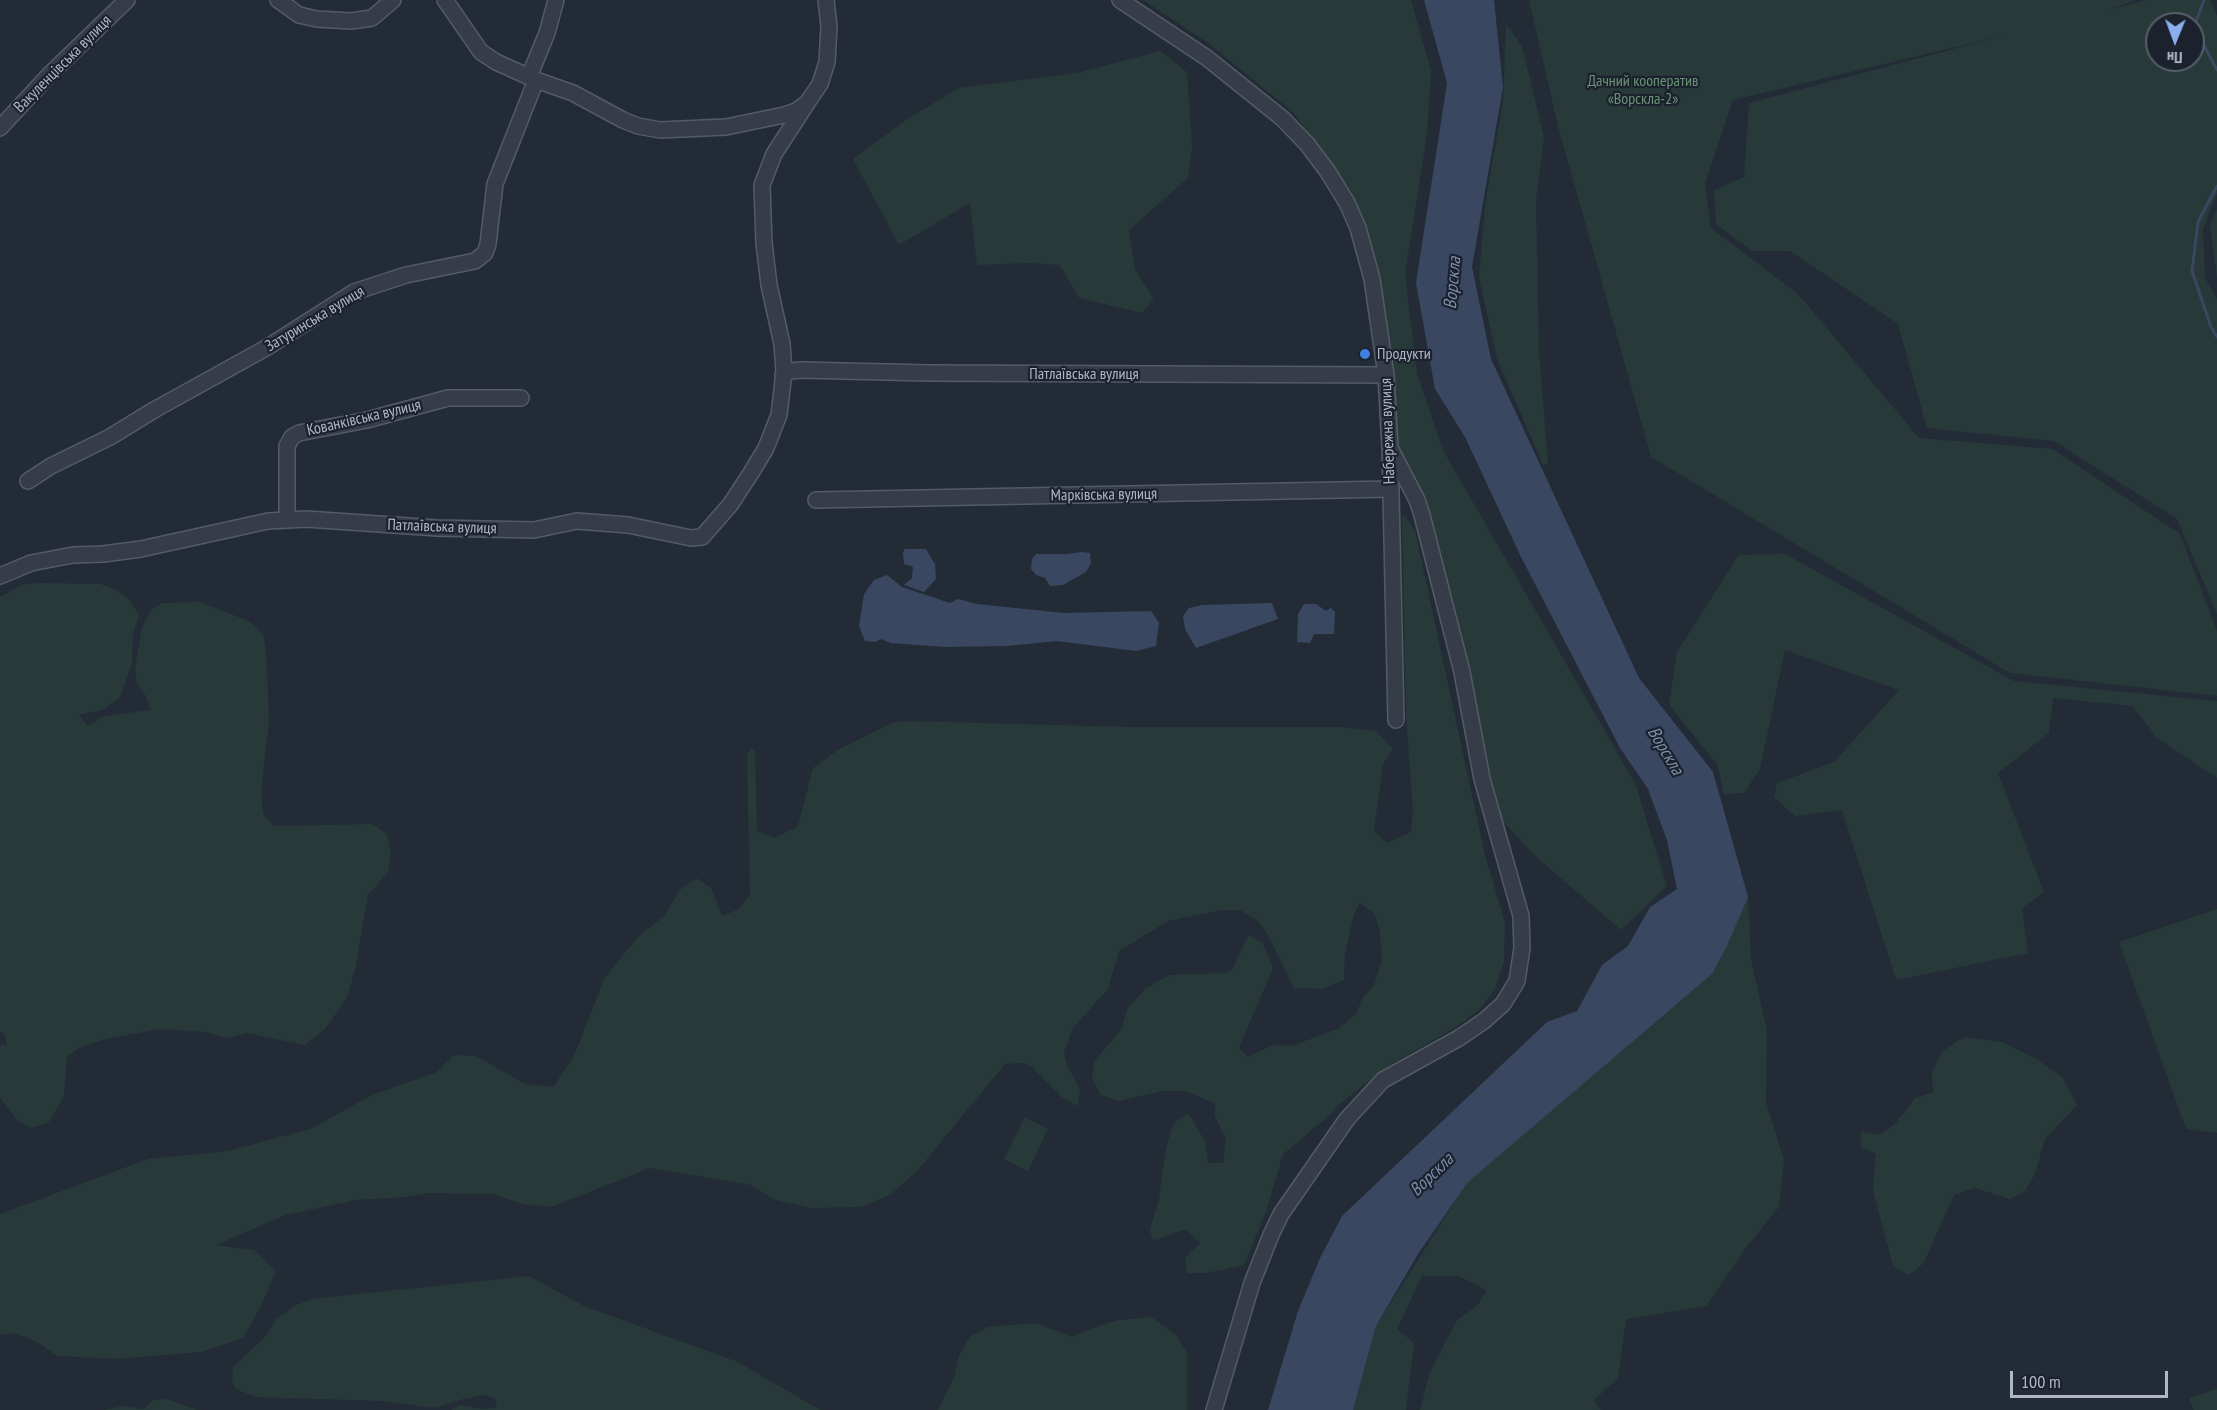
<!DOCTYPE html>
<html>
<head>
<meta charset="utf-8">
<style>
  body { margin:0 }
  #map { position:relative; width:2217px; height:1410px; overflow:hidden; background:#232b37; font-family:"PT Sans Narrow",sans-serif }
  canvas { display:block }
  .north { position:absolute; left:2145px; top:12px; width:60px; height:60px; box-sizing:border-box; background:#1c222d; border:2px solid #585e69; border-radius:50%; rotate:181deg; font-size:16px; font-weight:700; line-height:24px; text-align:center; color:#b1b8c4 }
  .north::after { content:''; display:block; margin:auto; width:21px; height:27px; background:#8baeef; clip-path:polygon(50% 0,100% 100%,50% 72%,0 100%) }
  .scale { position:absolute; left:2010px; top:1371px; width:158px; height:27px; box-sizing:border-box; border:3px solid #b1b8c4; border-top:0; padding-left:8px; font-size:18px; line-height:21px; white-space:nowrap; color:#b1b8c4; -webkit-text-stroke:4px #1c222d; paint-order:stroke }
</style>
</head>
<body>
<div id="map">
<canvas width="2217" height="1410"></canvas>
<div class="north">Пн</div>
<div class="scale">100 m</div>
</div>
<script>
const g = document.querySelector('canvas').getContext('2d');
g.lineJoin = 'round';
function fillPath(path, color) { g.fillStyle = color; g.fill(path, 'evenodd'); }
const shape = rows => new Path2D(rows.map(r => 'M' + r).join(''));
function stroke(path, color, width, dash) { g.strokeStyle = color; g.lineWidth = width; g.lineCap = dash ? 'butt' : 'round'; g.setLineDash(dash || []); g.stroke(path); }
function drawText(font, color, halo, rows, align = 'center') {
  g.font = font + ' "PT Sans Narrow",sans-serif'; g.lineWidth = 4.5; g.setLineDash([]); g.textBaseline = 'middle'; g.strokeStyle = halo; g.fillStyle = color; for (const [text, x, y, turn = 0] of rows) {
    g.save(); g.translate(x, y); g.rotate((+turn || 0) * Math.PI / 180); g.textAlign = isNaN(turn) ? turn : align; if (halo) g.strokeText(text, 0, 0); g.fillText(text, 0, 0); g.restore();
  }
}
const green = shape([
  [1143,0,1411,0,1431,71,1427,134,1405,274,1417,374,1444,452,1635,783,1667,886,1621,930,1535,856,1500,818,1429,510,1396,441,1388,342,1371,246,1351,191,1293,112,1208,43],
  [1529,0,2136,0,2106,10,2146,0,2210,0,2217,16,2217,194,2203,229,2205,278,2217,299,2217,614,2177,519,2054,441,1927,428,1898,324,1790,251,1752,251,1716,224,1714,190,1744,177,1749,103,2006,35,1733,100,1705,184,1711,228,1799,295,1919,438,2053,449,2180,534,2217,631,2217,696,2010,673,1651,457,1558,126],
  [2157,24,2193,24,2193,60,2157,60],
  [1506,24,1522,46,1544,137,1536,200,1539,352,1548,464,1543,465,1497,359,1479,277,1485,204,1503,103],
  [1160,51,1187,72,1192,147,1188,178,1129,230,1135,270,1154,299,1142,313,1079,298,1060,265,1028,263,977,265,970,203,899,245,853,159,909,118,959,88,1077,73],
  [2217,209,2217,278,2210,225],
  [1402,515,1408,520,1415,531,1485,855,1505,923,1504,961,1495,989,1480,1009,1456,1027,1390,1065,1342,1102,1323,1121,1283,1154,1266,1212,1244,1265,1206,1273,1187,1273,1185,1258,1200,1243,1185,1229,1153,1241,1150,1230,1159,1199,1166,1148,1173,1124,1188,1113,1205,1141,1208,1163,1223,1163,1226,1140,1215,1116,1215,1104,1186,1091,1163,1091,1119,1101,1101,1095,1092,1079,1095,1060,1121,1030,1128,1008,1146,988,1170,975,1227,973,1233,968,1248,935,1263,943,1273,968,1239,1047,1247,1057,1273,1045,1292,1046,1339,1028,1356,1014,1362,999,1374,985,1382,961,1380,932,1374,913,1360,903,1354,914,1345,954,1344,980,1322,989,1294,988,1268,935,1258,921,1240,910,1222,910,1168,921,1119,951,1108,989,1072,1029,1064,1053,1067,1065,1080,1089,1078,1106,1063,1098,1032,1067,1022,1063,1005,1064,917,1171,890,1195,861,1207,812,1208,775,1200,751,1185,650,1168,551,1207,523,1204,493,1194,428,1193,405,1197,356,1200,286,1215,216,1245,254,1250,276,1271,262,1304,243,1338,201,1352,117,1359,58,1356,37,1342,15,1333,0,1335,0,1214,148,1159,228,1151,310,1129,372,1095,437,1072,454,1055,476,1056,525,1084,553,1087,574,1056,605,977,639,936,664,916,680,890,696,878,711,888,722,916,739,909,750,895,747,755,751,748,755,751,757,831,774,838,798,826,813,768,839,749,892,723,908,721,1130,727,1341,727,1376,731,1393,749,1383,764,1374,831,1387,843,1411,832,1413,811,1406,715],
  [1785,554,2014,681,2217,701,2217,778,2157,738,2133,706,2053,698,2049,733,1998,773,2044,892,2022,908,2028,953,1896,980,1842,810,1795,816,1774,797,1777,783,1834,762,1899,690,1785,650,1760,769,1744,793,1724,794,1717,764,1669,705,1677,652,1739,555],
  [38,583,100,584,115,589,128,598,139,615,133,634,132,663,120,697,103,710,79,715,88,726,104,716,151,710,146,696,137,684,135,669,142,628,150,611,162,603,200,602,249,621,263,634,266,651,269,721,261,791,263,814,274,826,372,824,387,834,391,853,388,872,368,895,355,969,347,998,324,1030,305,1045,247,1033,227,1038,205,1032,159,1029,102,1040,79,1048,67,1057,64,1096,49,1122,31,1128,17,1120,0,1098,0,1044,7,1046,4,1033,0,1032,0,597,21,585],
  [1748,897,1751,959,1767,1031,1766,1102,1784,1160,1779,1207,1745,1249,1706,1306,1626,1319,1618,1378,1594,1400,1601,1410,1420,1410,1430,1372,1457,1320,1478,1305,1486,1290,1459,1276,1422,1276,1397,1329,1414,1343,1406,1410,1353,1410,1376,1326,1468,1181,1712,974],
  [2217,909,2217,1133,2186,1129,2119,942],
  [1964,1037,2002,1042,2035,1058,2063,1078,2077,1105,2045,1139,2035,1174,2025,1191,2010,1199,1975,1188,1954,1195,1923,1264,1909,1275,1893,1266,1873,1190,1876,1154,1861,1147,1861,1132,1879,1135,1896,1123,1915,1098,1933,1092,1932,1071,1943,1051],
  [1025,1117,1048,1129,1028,1171,1004,1159],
  [529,1276,584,1306,738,1362,820,1410,451,1410,460,1405,485,1409,497,1407,495,1398,484,1395,463,1399,435,1408,383,1401,256,1397,236,1389,232,1382,233,1367,266,1336,276,1319,294,1306,312,1299],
  [1151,1317,1176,1335,1187,1352,1187,1410,938,1410,954,1378,959,1355,970,1337,987,1327,1036,1323,1072,1337,1095,1327,1119,1320],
  [2217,1389,2217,1410,2194,1410,2189,1398],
  [167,1399,197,1410,104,1410,123,1406,144,1409,153,1400]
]);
const water = shape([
  [1424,0,1494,0,1503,87,1472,267,1491,359,1639,678,1713,772,1748,897,1727,946,1712,974,1468,1182,1418,1254,1376,1326,1353,1410,1268,1410,1298,1311,1320,1258,1342,1216,1547,1022,1577,1011,1602,965,1628,946,1650,907,1677,889,1667,840,1648,789,1620,748,1521,557,1465,437,1435,389,1416,283,1447,83],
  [905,549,926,549,935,564,936,579,924,592,904,585,912,578,913,567,904,564,903,552],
  [1081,552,1090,553,1091,563,1086,572,1063,585,1050,586,1045,578,1036,575,1031,569,1032,559,1036,554,1067,554],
  [887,575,902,587,950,603,958,599,977,604,1064,613,1151,611,1159,623,1156,646,1136,651,1057,641,1007,646,944,647,891,643,881,639,875,642,865,641,859,626,864,594,874,580],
  [1272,603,1278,619,1196,648,1185,629,1183,616,1189,608,1202,605],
  [1304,604,1316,604,1326,611,1331,608,1335,612,1334,634,1314,634,1310,643,1297,642,1298,614]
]);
const stream = shape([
  [2204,0,2194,27,2217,70],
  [2217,186,2198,222,2192,271,2211,327,2217,337]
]);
const minor = shape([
  [278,0,299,15,317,19,351,21,372,18,393,0],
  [445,0,481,52,496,62,536,80,573,93,623,120,638,126,660,130,726,127,784,115,796,111,807,103,820,84,827,62,829,26,826,0],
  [1120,0,1207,58,1283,119,1307,144,1328,172,1347,203,1358,228,1372,279,1386,375,1390,448,1396,720],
  [529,77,547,33,556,0],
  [0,128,49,75,127,0],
  [783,375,791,371,801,370,929,373,1386,375],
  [28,481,51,466,110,437,154,410,266,348,354,292,406,275,475,261,485,253,488,244,495,184,536,80],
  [816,500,1391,489],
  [287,520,287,446,292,437,299,433,367,420,448,398,521,398],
  [0,576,31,563,73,555,103,554,141,549,268,521,306,519,437,528,534,530,577,521,628,525,691,538,702,537,730,505,751,473,766,448,779,415,784,372,782,344,769,285,764,243,762,185,774,154,807,103],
  [1214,1410,1252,1283,1271,1235,1281,1214,1347,1119,1383,1080,1459,1038,1484,1021,1503,1004,1517,981,1522,948,1521,916,1482,779,1462,672,1422,515,1417,500,1390,448]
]);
const markers = [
  [1365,354,6,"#3f7fe0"]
];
const streetNames = [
  ["Вакуленцівська вулиця",63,64,-45],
  ["Затуринська вулиця",315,319,-31],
  ["Патлаївська вулиця",1084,374],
  ["Кованківська вулиця",364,418,-13],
  ["Набережна вулиця",1388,431,-92],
  ["Марківська вулиця",1104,495,-1],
  ["Патлаївська вулиця",442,527,2]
];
const parkNames = [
  ["Дачний кооператив",1643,81],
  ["«Ворскла-2»",1643,99]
];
const poiNames = [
  ["Продукти",1377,354]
];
const waterNames = [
  ["Ворскла",1453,283,-85],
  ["Ворскла",1665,751,59],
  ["Ворскла",1432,1175,-44]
];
fillPath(green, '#28393a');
fillPath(water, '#394860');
stroke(stream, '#394860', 3);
stroke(minor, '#545b66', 18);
stroke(minor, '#363d48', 15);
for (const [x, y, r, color] of markers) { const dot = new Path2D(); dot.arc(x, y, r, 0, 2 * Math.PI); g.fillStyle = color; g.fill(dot); stroke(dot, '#1c222d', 2); }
drawText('16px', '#b1b8c4', '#1c222d', streetNames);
drawText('16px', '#6a9375', '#1c222d', parkNames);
drawText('16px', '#b1b8c4', '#1c222d', poiNames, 'left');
drawText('italic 18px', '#7b8eaa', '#1c222d', waterNames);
</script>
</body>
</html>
